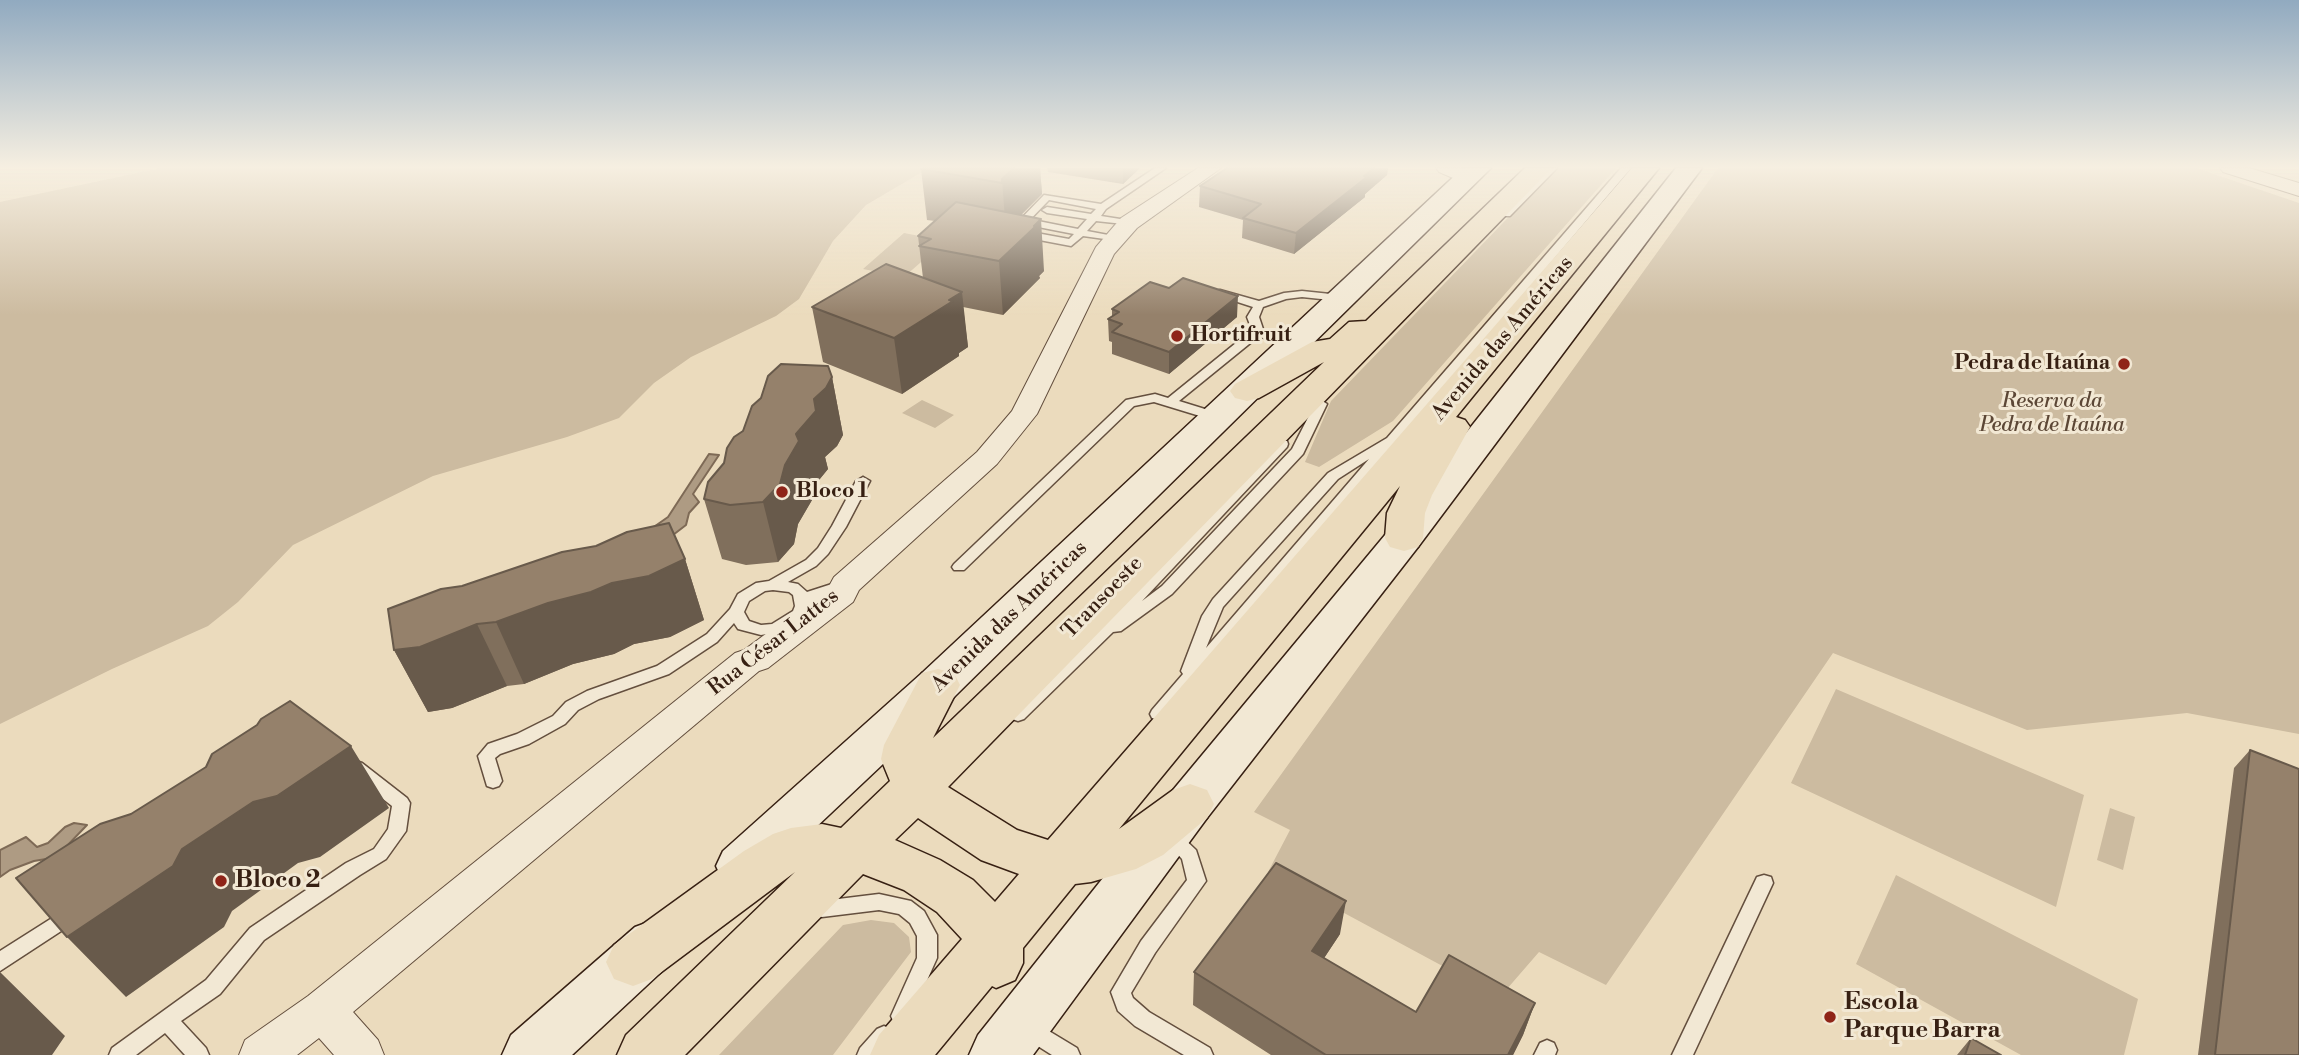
<!DOCTYPE html>
<html>
<head>
<meta charset="utf-8">
<style>
  body { margin:0 }
  canvas { display:block; background:#ebdbbd }
</style>
</head>
<body>
<canvas width="2299" height="1055"></canvas>
<script>
const g = document.querySelector('canvas').getContext('2d');
g.lineJoin = 'round';
function fillPath(path, color) { g.fillStyle = color; g.fill(path, 'evenodd'); }
const shape = rows => new Path2D(rows.map(r => 'M' + r).join(''));
function stroke(path, color, width, dash) { g.strokeStyle = color; g.lineWidth = width; g.lineCap = dash ? 'butt' : 'round'; g.setLineDash(dash || []); g.stroke(path); }
function drawText(font, color, halo, rows, align = 'center') {
  g.font = font + ' "Libre Bodoni",serif'; g.lineWidth = 6; g.setLineDash([]); g.textBaseline = 'middle'; g.strokeStyle = halo; g.fillStyle = color; for (const [text, x, y, turn = 0] of rows) {
    g.save(); g.translate(x, y); g.rotate((+turn || 0) * Math.PI / 180); g.textAlign = isNaN(turn) ? turn : align; if (halo) g.strokeText(text, 0, 0); g.fillText(text, 0, 0); g.restore();
  }
}
const green = shape([
  [161,168,929,168,866,205,833,241,799,299,776,316,691,357,654,383,619,418,567,437,433,476,293,545,238,602,208,626,112,669,0,724,0,202],
  [1556,168,1616,168,1393,421,1319,467,1305,462,1331,401],
  [1718,168,2196,168,2299,203,2299,734,2187,713,2027,730,1833,653,1606,985,1539,952,1500,997,1268,872,1290,830,1254,812],
  [904,233,945,241,904,277,863,269],
  [922,400,954,415,935,428,902,413],
  [1836,689,2084,795,2056,907,1791,783],
  [2110,808,2135,817,2123,870,2097,860],
  [1896,875,2138,999,2124,1055,2021,1055,1856,964],
  [871,920,894,923,909,937,911,952,833,1055,719,1055,843,925]
]);
const water = shape([
  [709,454,719,455,693,494,699,502,689,513,686,525,673,535,638,538,668,517,709,454],
  [74,823,87,825,64,849,46,859,34,861,10,870,0,877,0,850,26,837,37,847,48,843,65,827,74,823]
]);
const service = shape([
  [1155,168,1166,168,1106,209,1101,216,1133,221,1133,225,1096,221,1087,231,1119,237,1119,241,1083,236,1071,246,1013,235,1008,232,1044,195,1101,204,1155,168],
  [1049,200,1096,209,1091,214,1047,207,1042,210,1047,213,1087,219,1078,229,1033,220,1028,223,1033,226,1074,234,1069,239,1020,230,1049,200],
  [1547,168,1557,168,1510,216,1504,216,1504,212,1547,168],
  [1621,168,1631,168,1164,718,1158,720,1152,718,1150,714,1152,710,1183,674,1181,671,1202,616,1213,599,1328,473,1387,438,1621,168],
  [1369,459,1206,648,1223,607,1338,479,1369,459],
  [1220,290,1259,301,1284,293,1302,291,1340,295,1345,298,1340,301,1302,297,1286,299,1263,307,1259,317,1263,329,1294,344,1294,348,1286,348,1259,336,1179,401,1221,414,1223,417,1221,420,1213,420,1154,402,1134,406,964,570,954,570,952,567,954,564,1126,400,1155,394,1168,398,1252,330,1247,317,1253,307,1216,295,1216,291,1220,290],
  [1321,400,1327,404,1303,454,1172,594,1121,631,1113,632,1024,719,1018,721,1012,719,1010,715,1012,711,1089,638,1277,441,1287,441,1288,444,1287,447,1142,601,1162,586,1292,449,1315,404,1321,400],
  [863,477,870,481,846,527,828,554,816,566,788,582,798,584,807,592,838,582,843,583,845,587,843,591,810,602,811,606,804,618,788,630,761,635,738,629,734,623,717,642,669,674,599,699,578,710,565,724,529,744,500,754,495,758,502,781,499,786,493,788,487,786,478,756,488,744,517,734,553,716,566,702,587,691,657,666,707,634,730,609,738,594,756,583,769,581,806,560,818,548,832,526,856,481,863,477],
  [773,590,789,592,793,595,795,606,793,611,772,624,761,625,749,621,744,612,749,601,765,591,773,590],
  [356,761,362,763,407,798,410,803,406,831,386,859,360,875,264,940,220,994,181,1021,206,1048,209,1055,185,1055,165,1033,136,1055,109,1055,112,1048,206,980,250,928,346,863,374,849,388,829,392,806,350,773,347,768,350,763,356,761],
  [1171,830,1177,832,1196,850,1206,881,1155,953,1131,993,1133,998,1149,1012,1210,1048,1213,1055,1184,1055,1135,1026,1118,1011,1111,992,1141,941,1187,880,1182,859,1162,837,1165,832,1171,830],
  [1764,875,1771,877,1773,883,1693,1055,1672,1055,1757,877,1764,875],
  [879,894,911,901,924,911,937,935,937,958,908,1023,901,1026,894,1023,891,1016,917,958,917,936,910,923,899,914,879,910,822,917,815,915,812,909,815,903,822,901,879,894],
  [71,906,78,908,81,914,78,920,0,971,0,951,71,906],
  [1029,1019,1077,1048,1080,1055,1052,1055,1022,1036,1019,1029,1022,1022,1029,1019],
  [884,1026,891,1029,894,1036,881,1055,857,1055,860,1048,877,1029,884,1026],
  [1547,1040,1554,1043,1557,1050,1555,1055,1534,1055,1540,1043,1547,1040]
]);
const minor = shape([
  [1198,168,1221,168,1137,228,1114,254,1037,414,997,464,859,590,853,602,768,668,759,671,353,1012,378,1040,384,1055,334,1055,319,1038,297,1055,239,1055,245,1040,308,996,735,653,744,650,828,588,834,577,977,452,1012,411,1096,247,1121,218,1198,168],
  [1436,168,1461,168,1477,178,1474,182,1467,184,1439,172,1436,168],
  [2220,168,2249,168,2299,183,2299,196,2223,172,2220,168]
]);
const secondary = shape([
  [1463,168,1491,168,954,697,759,881,741,887,723,881,716,866,723,851,922,673,1463,168],
  [1676,168,1702,168,1418,547,1207,818,1033,1055,969,1055,978,1035,1173,790,1390,529,1676,168],
  [654,920,673,927,681,944,673,961,572,1055,502,1055,511,1035,635,927,654,920]
]);
const trunk = shape([
  [1525,168,1552,168,948,787,1017,830,1048,840,1632,168,1659,168,1456,417,1465,420,1470,427,1432,495,1425,513,1423,538,1418,547,1404,551,1390,547,1385,538,1387,513,1400,486,1119,829,1173,790,1190,784,1207,790,1214,804,1207,818,1163,855,1136,869,1091,882,1075,884,1023,948,1023,963,1015,980,996,988,992,986,935,1055,870,1055,879,1035,962,939,937,912,904,890,863,874,685,1055,617,1055,626,1035,795,872,652,979,633,986,614,979,606,962,614,945,744,851,773,834,791,828,822,824,841,828,890,781,881,759,884,745,922,673,938,669,954,673,960,685,933,738,1324,362,1259,398,1247,401,1235,398,1230,391,1235,384,1312,342,1330,339,1349,322,1366,321,1525,168],
  [918,818,981,860,1019,874,995,902,973,880,940,860,895,840,918,818]
]);
const wall = shape([
  [923,168,1040,168,1042,194,1021,215,1044,271,1039,276,1040,278,1003,315,963,307,968,347,959,353,959,356,902,394,823,362,812,307,923,278,918,236,935,221,927,220,921,169],
  [1047,168,1140,168,1123,184,1048,172],
  [1227,168,1388,168,1387,175,1365,194,1365,197,1294,254,1242,238,1243,220,1199,207,1200,186],
  [1112,309,1237,317,1169,374,1112,354,1112,342,1109,341,1108,319,1112,316],
  [832,377,843,435,837,446,825,457,828,469,810,491,812,500,798,524,794,544,778,562,746,565,722,559,704,499,761,398],
  [685,559,704,620,670,637,634,644,614,654,573,664,524,684,507,686,452,708,428,712,394,650],
  [2250,750,2299,1055,2198,1055,2234,768],
  [1340,934,1324,958,1416,1012,1535,1003,1523,1035,1513,1055,1271,1055,1193,1005,1194,972],
  [1971,1038,2001,1055,1957,1055]
]);
const shadedWall = shape([
  [1014,168,1040,168,1042,194,1006,230,1006,233,1002,179],
  [1123,168,1140,168,1123,184],
  [1374,168,1388,168,1387,175,1365,194,1365,197,1294,254,1296,233],
  [1041,219,1044,271,1039,276,1040,278,1003,315,999,261],
  [962,292,968,347,959,353,959,356,902,394,894,338],
  [1238,296,1237,317,1169,374,1169,352],
  [832,377,843,435,837,446,825,457,828,469,810,491,812,500,798,524,794,544,778,562,763,502,785,465,796,434,814,399],
  [685,559,704,620,670,637,634,644,614,654,573,664,524,684,496,622,548,603],
  [477,624,507,686,452,708,428,712,394,650],
  [351,746,389,808,320,857,298,863,232,911,224,927,126,997,67,937,182,849,253,802],
  [1346,901,1340,934,1307,984,1312,951],
  [0,972,65,1036,52,1055,0,1055],
  [1535,1003,1523,1035,1513,1055,1508,1055]
]);
const building = shape([
  [923,168,1014,168,1002,179,1002,183,921,169,923,168],
  [1227,168,1374,168,1364,176,1367,177,1296,233,1243,218,1261,204,1200,186,1227,168],
  [956,202,1041,219,1034,226,1036,226,999,261,919,246,931,239,918,236,956,202],
  [886,264,962,292,949,300,953,301,894,338,812,307,886,264],
  [1183,278,1238,296,1169,352,1112,332,1122,324,1108,319,1119,312,1112,309,1150,282,1169,288,1183,278],
  [781,364,828,366,832,377,826,388,814,399,816,411,796,434,799,441,785,465,780,484,763,502,730,505,704,499,708,482,724,463,727,448,734,437,743,431,752,406,761,398,768,376,781,364],
  [669,523,685,559,649,576,612,583,591,592,548,603,496,622,477,624,420,647,394,650,388,609,441,589,462,586,562,552,596,546,627,532,669,523],
  [290,701,351,746,277,796,253,802,182,849,173,866,67,937,16,878,100,824,131,814,206,767,212,754,257,725,261,719,290,701],
  [2250,750,2299,769,2299,1055,2215,1055,2250,750],
  [1276,863,1346,901,1312,951,1416,1012,1449,955,1535,1003,1508,1055,1326,1055,1194,972,1276,863],
  [1971,1038,2001,1055,1965,1055,1971,1038]
]);
const markers = [
  [1177,336,7,"#8f2418"],
  [2124,364,7,"#8f2418"],
  [782,492,7,"#8f2418"],
  [221,881,7,"#8f2418"],
  [1830,1017,7,"#8f2418"]
];
const poiNames = [
  ["Hortifruit",1191,336],
  ["Pedra de Itaúna",2110,364,"right"],
  ["Bloco 1",796,492]
];
const streetNames = [
  ["Avenida das Américas",1503,339,-50],
  ["Transoeste",1103,598,-46],
  ["Avenida das Américas",1010,617,-44],
  ["Rua César Lattes",774,643,-38]
];
const parkNames = [
  ["Reserva da",2052,402],
  ["Pedra de Itaúna",2052,426]
];
const nearPoinames = [
  ["Bloco 2",235,881],
  ["Escola",1844,1003],
  ["Parque Barra",1844,1031]
];
fillPath(green, '#ccbba0');
fillPath(water, '#ae9b83');
stroke(water, '#7e6a56', 2);
stroke(service, '#644f3e', 3);
stroke(minor, '#644f3e', 2);
stroke(secondary, '#372013', 3);
stroke(trunk, '#372013', 3);
fillPath(service, '#f2e8d4');
fillPath(minor, '#f2e8d4');
fillPath(secondary, '#f2e8d4');
fillPath(trunk, '#ebdbbd');
fillPath(wall, '#806f5c');
fillPath(shadedWall, '#685a4b');
fillPath(building, '#95816b');
stroke(building, '#685a4b', 2);
const sky = g.createLinearGradient(0, 0, 0, 315);
sky.addColorStop(0, '#91aac0');
sky.addColorStop(0.53, '#f6efe1');
sky.addColorStop(1, '#f6efe100');
g.fillStyle = sky;
g.fillRect(0, 0, 2299, 315);
for (const [x, y, r, color] of markers) { const dot = new Path2D(); dot.arc(x, y, r, 0, 2 * Math.PI); g.fillStyle = color; g.fill(dot); stroke(dot, '#f2e8d4', 2.5); }
drawText('bold 21px', '#372013', '#f2e8d4', poiNames, 'left');
drawText('21px', '#372013', '#f2e8d4', streetNames);
drawText('italic 21px', '#5c4736', '#f2e8d4', parkNames);
drawText('bold 24px', '#372013', '#f2e8d4', nearPoinames, 'left');
</script>
</body>
</html>
